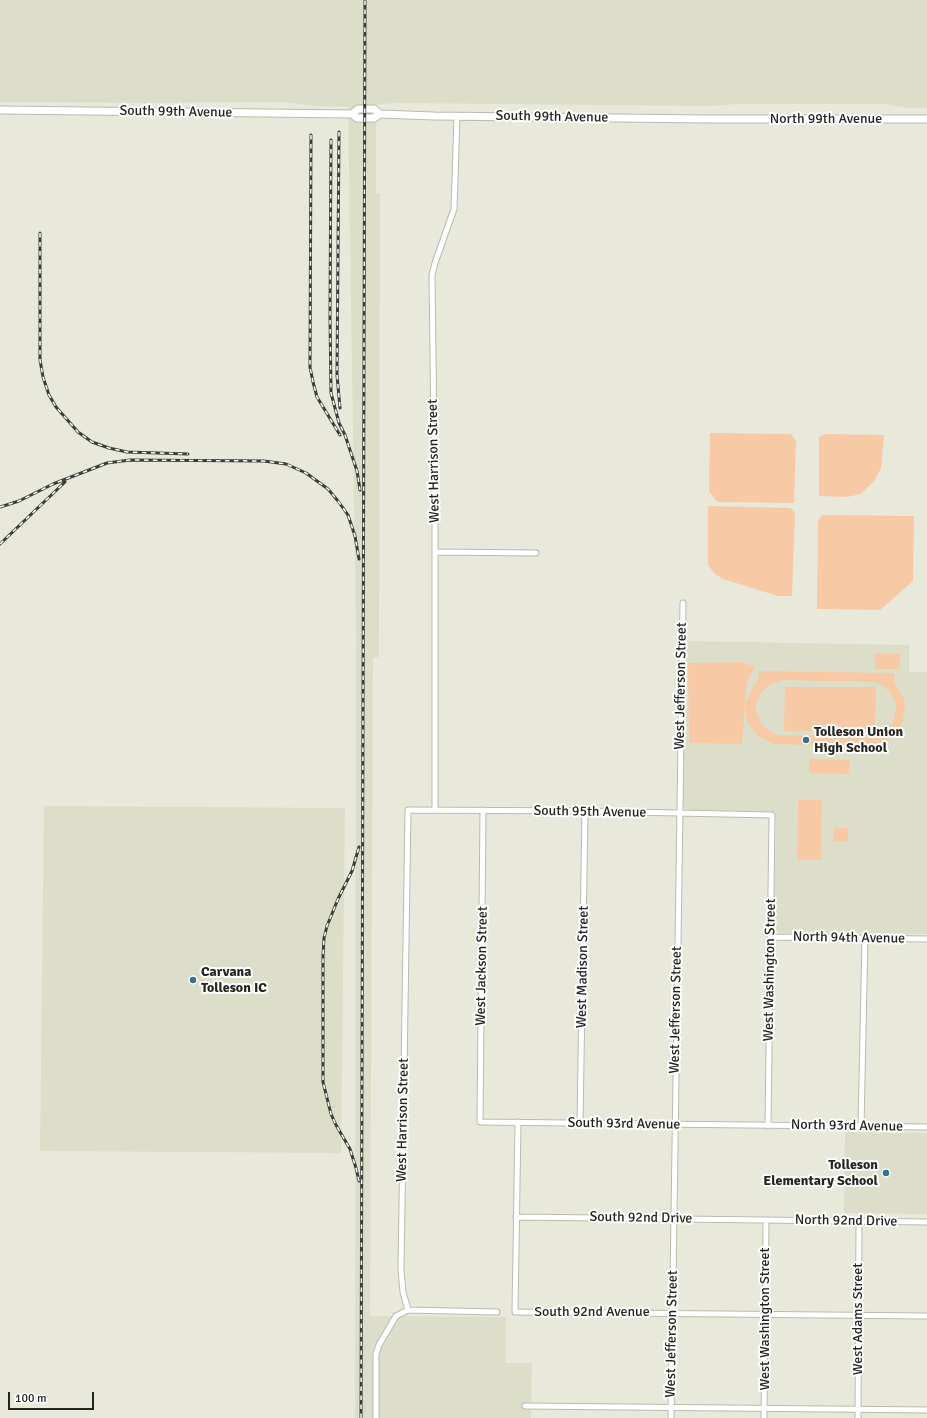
<!DOCTYPE html>
<html>
<head>
<meta charset="utf-8">
<style>
  body { margin:0 }
  #map { position:relative; width:927px; height:1418px; overflow:hidden; background:#e8e9db; font-family:Signika,sans-serif }
  canvas { display:block }
  .scale { position:absolute; left:8px; top:1392px; width:86px; height:18px; box-sizing:border-box; border:2px solid #252520; border-top:0; padding-left:5px; font-size:12px; line-height:14px; white-space:nowrap; color:#252520; -webkit-text-stroke:3px #fff; paint-order:stroke }
</style>
</head>
<body>
<div id="map">
<canvas width="927" height="1418"></canvas>
<div class="scale">100 m</div>
</div>
<script>
const g = document.querySelector('canvas').getContext('2d');
g.lineJoin = 'round';
function fillPath(path, color) { g.fillStyle = color; g.fill(path, 'evenodd'); }
const shape = rows => new Path2D(rows.map(r => 'M' + r).join(''));
function stroke(path, color, width, dash) { g.strokeStyle = color; g.lineWidth = width; g.lineCap = dash ? 'butt' : 'round'; g.setLineDash(dash || []); g.stroke(path); }
function drawText(font, color, halo, rows, align = 'center') {
  g.font = font + ' Signika,sans-serif'; g.lineWidth = 4; g.setLineDash([]); g.textBaseline = 'middle'; g.strokeStyle = halo; g.fillStyle = color; for (const [text, x, y, turn = 0] of rows) {
    g.save(); g.translate(x, y); g.rotate((+turn || 0) * Math.PI / 180); g.textAlign = isNaN(turn) ? turn : align; if (halo) g.strokeText(text, 0, 0); g.fillText(text, 0, 0); g.restore();
  }
}
const built = shape([
  [0,0,927,0,927,108,909,108,883,104,739,104,708,106,393,103,376,105,376,193,380,194,379,657,373,657,370,1316,506,1317,506,1363,532,1363,531,1418,355,1418,356,629,348,107,315,106,283,102,218,102,165,103,0,102],
  [687,641,909,645,909,672,927,672,927,934,780,933,776,932,774,930,776,812,688,810,682,807],
  [44,806,345,808,341,1153,40,1151],
  [845,1132,927,1133,927,1214,844,1213]
]);
const green = shape([
  [710,433,791,434,796,441,794,503,718,502,715,499,709,491],
  [825,434,884,435,881,468,874,481,861,494,847,497,819,496,819,437],
  [708,506,790,508,795,512,792,596,778,596,723,579,714,573,708,565],
  [822,515,914,516,913,581,880,610,817,609,818,521],
  [875,653,900,654,900,669,875,669],
  [743,662,755,667,747,682,742,744,689,743,688,663],
  [759,671,894,673,895,681,893,682,903,696,905,706,902,723,899,729,891,738,880,745,874,747,773,744,757,735,747,721,746,711,746,702,752,688,758,680],
  [783,680,875,682,883,686,891,693,895,702,896,708,893,723,882,733,869,737,777,735,770,731,761,724,756,709,757,701,760,694,771,684],
  [785,687,876,687,875,731,784,731],
  [809,759,850,760,849,774,809,773],
  [798,800,822,800,821,860,797,860],
  [834,827,848,828,848,842,833,841]
]);
const street = shape([
  [435,552,536,553],
  [435,810,435,511,432,275,435,263,454,209,457,116],
  [483,810,480,1122,927,1127],
  [771,937,927,939],
  [518,1122,515,1312,927,1316],
  [580,1123,585,811],
  [861,1126,865,938],
  [516,1217,927,1222],
  [408,1310,403,1292,401,1270,408,810,585,811,772,815,768,1126],
  [525,1406,927,1410],
  [376,1418,376,1354,379,1345,396,1316,408,1310,497,1312],
  [671,1418,683,603],
  [764,1418,766,1220],
  [858,1418,859,1220]
]);
const secondary = shape([
  [0,110,352,114,358,109,374,109,380,114,434,116,709,119,927,119],
  [352,114,357,118,374,118,380,114]
]);
const rail = shape([
  [339,132,337,375,340,408],
  [311,135,310,367,313,382,317,397,340,435],
  [331,140,330,316,331,393,339,423,345,435,357,471,360,490],
  [40,233,40,360,43,377,49,395,56,407,78,432,92,442,109,448,127,452,188,454],
  [0,507,19,501,53,484,107,463,130,460,264,461,286,464,306,473,328,489,338,501,348,515,355,536,359,559],
  [0,544,65,482],
  [359,1181,356,1168,350,1149,336,1125,331,1114,323,1082,323,956,324,938,327,926,338,899,352,871,359,847],
  [361,1418,365,0]
]);
const markers = [
  [806,740,4,"#36738a"],
  [193,980,4,"#36738a"],
  [886,1173,4,"#36738a"]
];
const streetNames = [
  ["South 99th Avenue",176,112,1],
  ["South 99th Avenue",552,117,1],
  ["North 99th Avenue",826,119],
  ["West Harrison Street",434,461,-91],
  ["West Jefferson Street",681,686,-89],
  ["South 95th Avenue",590,812,1],
  ["North 94th Avenue",849,938,1],
  ["West Jackson Street",482,966,-89],
  ["West Madison Street",583,967,-89],
  ["West Washington Street",770,970,-89],
  ["West Jefferson Street",676,1010,-89],
  ["West Harrison Street",403,1120,-89],
  ["South 93rd Avenue",624,1124,1],
  ["North 93rd Avenue",847,1126,1],
  ["South 92nd Drive",641,1218,1],
  ["North 92nd Drive",846,1221,1],
  ["South 92nd Avenue",592,1312],
  ["West Washington Street",765,1319,-90],
  ["West Adams Street",858,1319,-90],
  ["West Jefferson Street",672,1334,-89]
];
const poiNames = [
  ["Tolleson Union",814,732],
  ["High School",814,748],
  ["Carvana",201,972],
  ["Tolleson IC",201,988],
  ["Tolleson",878,1165,"right"],
  ["Elementary School",878,1181,"right"]
];
fillPath(built, '#dddeca');
fillPath(green, '#f7caa5');
stroke(street, '#babbae', 7);
stroke(secondary, '#babbae', 9);
stroke(street, '#fff', 5);
stroke(secondary, '#fff', 7);
stroke(rail, '#3d3d37', 3);
stroke(rail, '#fff', 1.5, [4.5]);
for (const [x, y, r, color] of markers) { const dot = new Path2D(); dot.arc(x, y, r, 0, 2 * Math.PI); g.fillStyle = color; g.fill(dot); stroke(dot, '#fff', 1.5); }
drawText('14px', '#252520', '#fff', streetNames);
drawText('bold 14px', '#252520', '#fff', poiNames, 'left');
</script>
</body>
</html>
